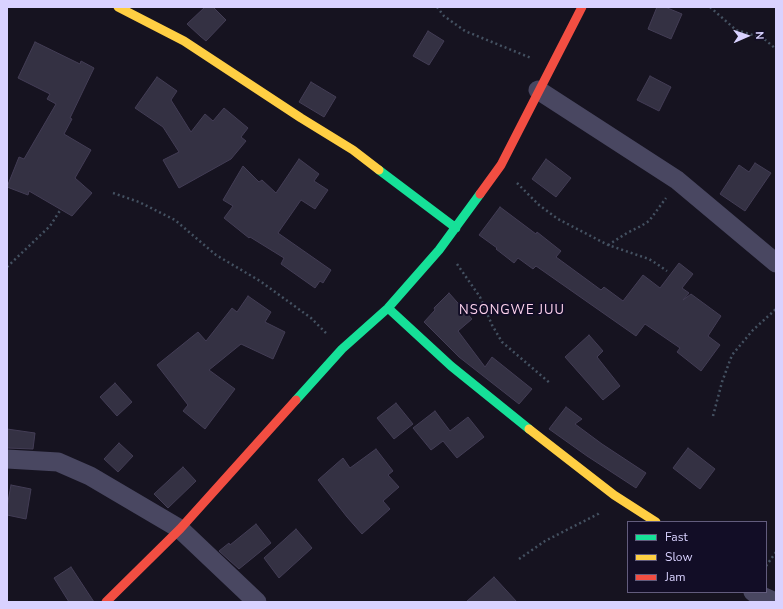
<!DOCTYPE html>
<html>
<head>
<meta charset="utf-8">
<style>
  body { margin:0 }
  #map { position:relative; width:783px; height:609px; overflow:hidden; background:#161320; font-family:"Nunito Sans",sans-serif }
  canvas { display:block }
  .frame { position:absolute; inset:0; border:8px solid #d9d2ff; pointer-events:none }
  .legend { position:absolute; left:627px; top:521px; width:140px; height:72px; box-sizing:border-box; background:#120d26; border:1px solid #625c7d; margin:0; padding:5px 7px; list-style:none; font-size:12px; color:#d9d2ff }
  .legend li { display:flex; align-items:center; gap:8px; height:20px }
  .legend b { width:20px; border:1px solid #625c7d }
  .north { position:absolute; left:727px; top:16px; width:40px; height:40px; -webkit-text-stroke:3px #120d26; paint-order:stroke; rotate:88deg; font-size:11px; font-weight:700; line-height:16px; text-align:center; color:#d9d2ff }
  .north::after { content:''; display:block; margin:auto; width:14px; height:18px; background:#d9d2ff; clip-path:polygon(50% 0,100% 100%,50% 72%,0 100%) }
</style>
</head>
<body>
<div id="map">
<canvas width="783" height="609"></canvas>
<div class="frame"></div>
<ul class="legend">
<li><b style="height:5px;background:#16e098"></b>Fast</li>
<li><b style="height:5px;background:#ffcf43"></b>Slow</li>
<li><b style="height:5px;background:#f24e42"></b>Jam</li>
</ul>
<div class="north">N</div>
</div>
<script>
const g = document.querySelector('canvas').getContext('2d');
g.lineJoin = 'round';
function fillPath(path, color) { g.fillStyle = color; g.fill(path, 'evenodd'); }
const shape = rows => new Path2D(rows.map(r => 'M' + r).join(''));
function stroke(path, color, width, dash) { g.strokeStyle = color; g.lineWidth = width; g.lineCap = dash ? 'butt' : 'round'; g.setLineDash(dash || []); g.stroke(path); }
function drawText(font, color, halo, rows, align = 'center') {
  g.font = font + ' "Nunito Sans",sans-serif'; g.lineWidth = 4; g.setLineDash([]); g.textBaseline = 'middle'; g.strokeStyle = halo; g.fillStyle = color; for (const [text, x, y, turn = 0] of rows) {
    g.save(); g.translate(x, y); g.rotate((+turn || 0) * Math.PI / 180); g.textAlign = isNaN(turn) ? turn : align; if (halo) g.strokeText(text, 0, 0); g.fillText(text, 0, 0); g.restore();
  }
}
const building = shape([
  [205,7,213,7,226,20,206,41,200,36,187,24,205,7],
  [657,7,665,7,682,14,671,39,648,29,657,7],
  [428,31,444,41,429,65,413,56,428,31],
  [35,42,80,64,81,61,94,68,70,118,72,119,64,134,91,150,75,178,92,193,72,216,29,191,28,195,7,187,19,157,24,159,56,104,47,99,50,94,18,78,35,42],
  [650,76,671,87,659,111,637,100,650,76],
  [157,77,177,91,171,100,191,132,205,114,213,121,224,108,248,128,241,137,246,141,231,159,179,188,163,160,179,152,163,127,135,108,157,77],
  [311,82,336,97,324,117,299,102,311,82],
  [299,159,319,174,314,181,328,190,315,209,301,200,278,233,331,270,323,283,320,281,315,288,281,264,284,258,250,237,249,238,224,218,233,206,223,200,243,166,259,182,262,180,276,193,299,159],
  [546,159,571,178,556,197,532,179,546,159],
  [755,163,771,173,745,211,720,194,739,165,749,172,755,163],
  [500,207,536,234,537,232,561,251,556,257,601,290,604,287,623,301,643,275,660,288,679,263,693,274,682,288,689,293,683,300,691,294,721,316,708,336,720,345,701,371,677,352,680,348,645,324,636,336,536,266,533,269,518,258,514,263,496,249,497,248,479,235,500,207],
  [449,293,472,319,458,331,485,367,492,357,532,389,519,404,459,357,424,322,435,310,434,308,449,293],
  [248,296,271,312,265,322,285,332,273,359,241,344,209,370,235,389,205,429,183,411,188,405,157,365,198,332,206,341,232,308,237,312,248,296],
  [589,335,603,351,597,357,620,386,603,400,565,357,589,335],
  [115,383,132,402,117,416,100,397,115,383],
  [396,403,413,424,394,439,377,418,396,403],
  [566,407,582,419,575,424,602,444,646,473,636,488,587,456,549,429,566,407],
  [435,411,450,431,468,417,484,437,457,458,443,441,431,450,413,428,435,411],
  [7,429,35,433,33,449,7,448,7,429],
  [119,443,133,456,118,472,104,459,119,443],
  [688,448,715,469,700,489,673,468,688,448],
  [376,449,393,471,388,475,399,487,383,501,390,509,362,534,347,517,318,480,343,458,350,468,376,449],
  [183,467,196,481,168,508,154,494,183,467],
  [11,485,31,489,26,519,7,515,7,507,11,485],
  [256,524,271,543,239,569,219,551,229,543,230,545,256,524],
  [296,529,312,548,279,578,264,558,296,529],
  [71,567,94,602,69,602,54,578,71,567],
  [494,577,517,602,466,602,494,577]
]);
const path = shape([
  [437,7,444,16,465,31,531,58],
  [710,7,736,30,763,38,776,49],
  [517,183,539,205,558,219,608,245,649,259,657,264,667,271],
  [113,193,139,202,175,220,216,255,260,281,311,318,326,333],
  [608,245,627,233,641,226,649,221,666,198],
  [457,264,480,297,492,325,502,342,551,384],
  [7,267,50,226,61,209],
  [713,416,722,382,732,355,753,330,776,309],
  [519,559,545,541,598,514,600,512],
  [766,566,776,552]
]);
const street = shape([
  [538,90,677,180,776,263],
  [7,459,58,462,90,476,180,529,257,602],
  [753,592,775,602]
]);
const fast = shape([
  [379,170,456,228],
  [388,308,451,366,529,429],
  [296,400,342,349,388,308,439,250,480,194]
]);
const slow = shape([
  [118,7,184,41,301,118,353,150,379,170],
  [529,429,614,495,656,522]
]);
const jam = shape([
  [480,194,501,165,582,7],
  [106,602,180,529,296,400]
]);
const quarterNames = [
  ["NSONGWE JUU",512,311]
];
fillPath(building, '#343143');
stroke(building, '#433d55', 1);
stroke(path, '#445161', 2.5, [2, 3]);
stroke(street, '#494761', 19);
stroke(fast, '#16e098', 9);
stroke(slow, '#ffcf43', 9);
stroke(jam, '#f24e42', 9);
g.letterSpacing = '1px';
drawText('13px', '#ffd4ee', '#120d26', quarterNames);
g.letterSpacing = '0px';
</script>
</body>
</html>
